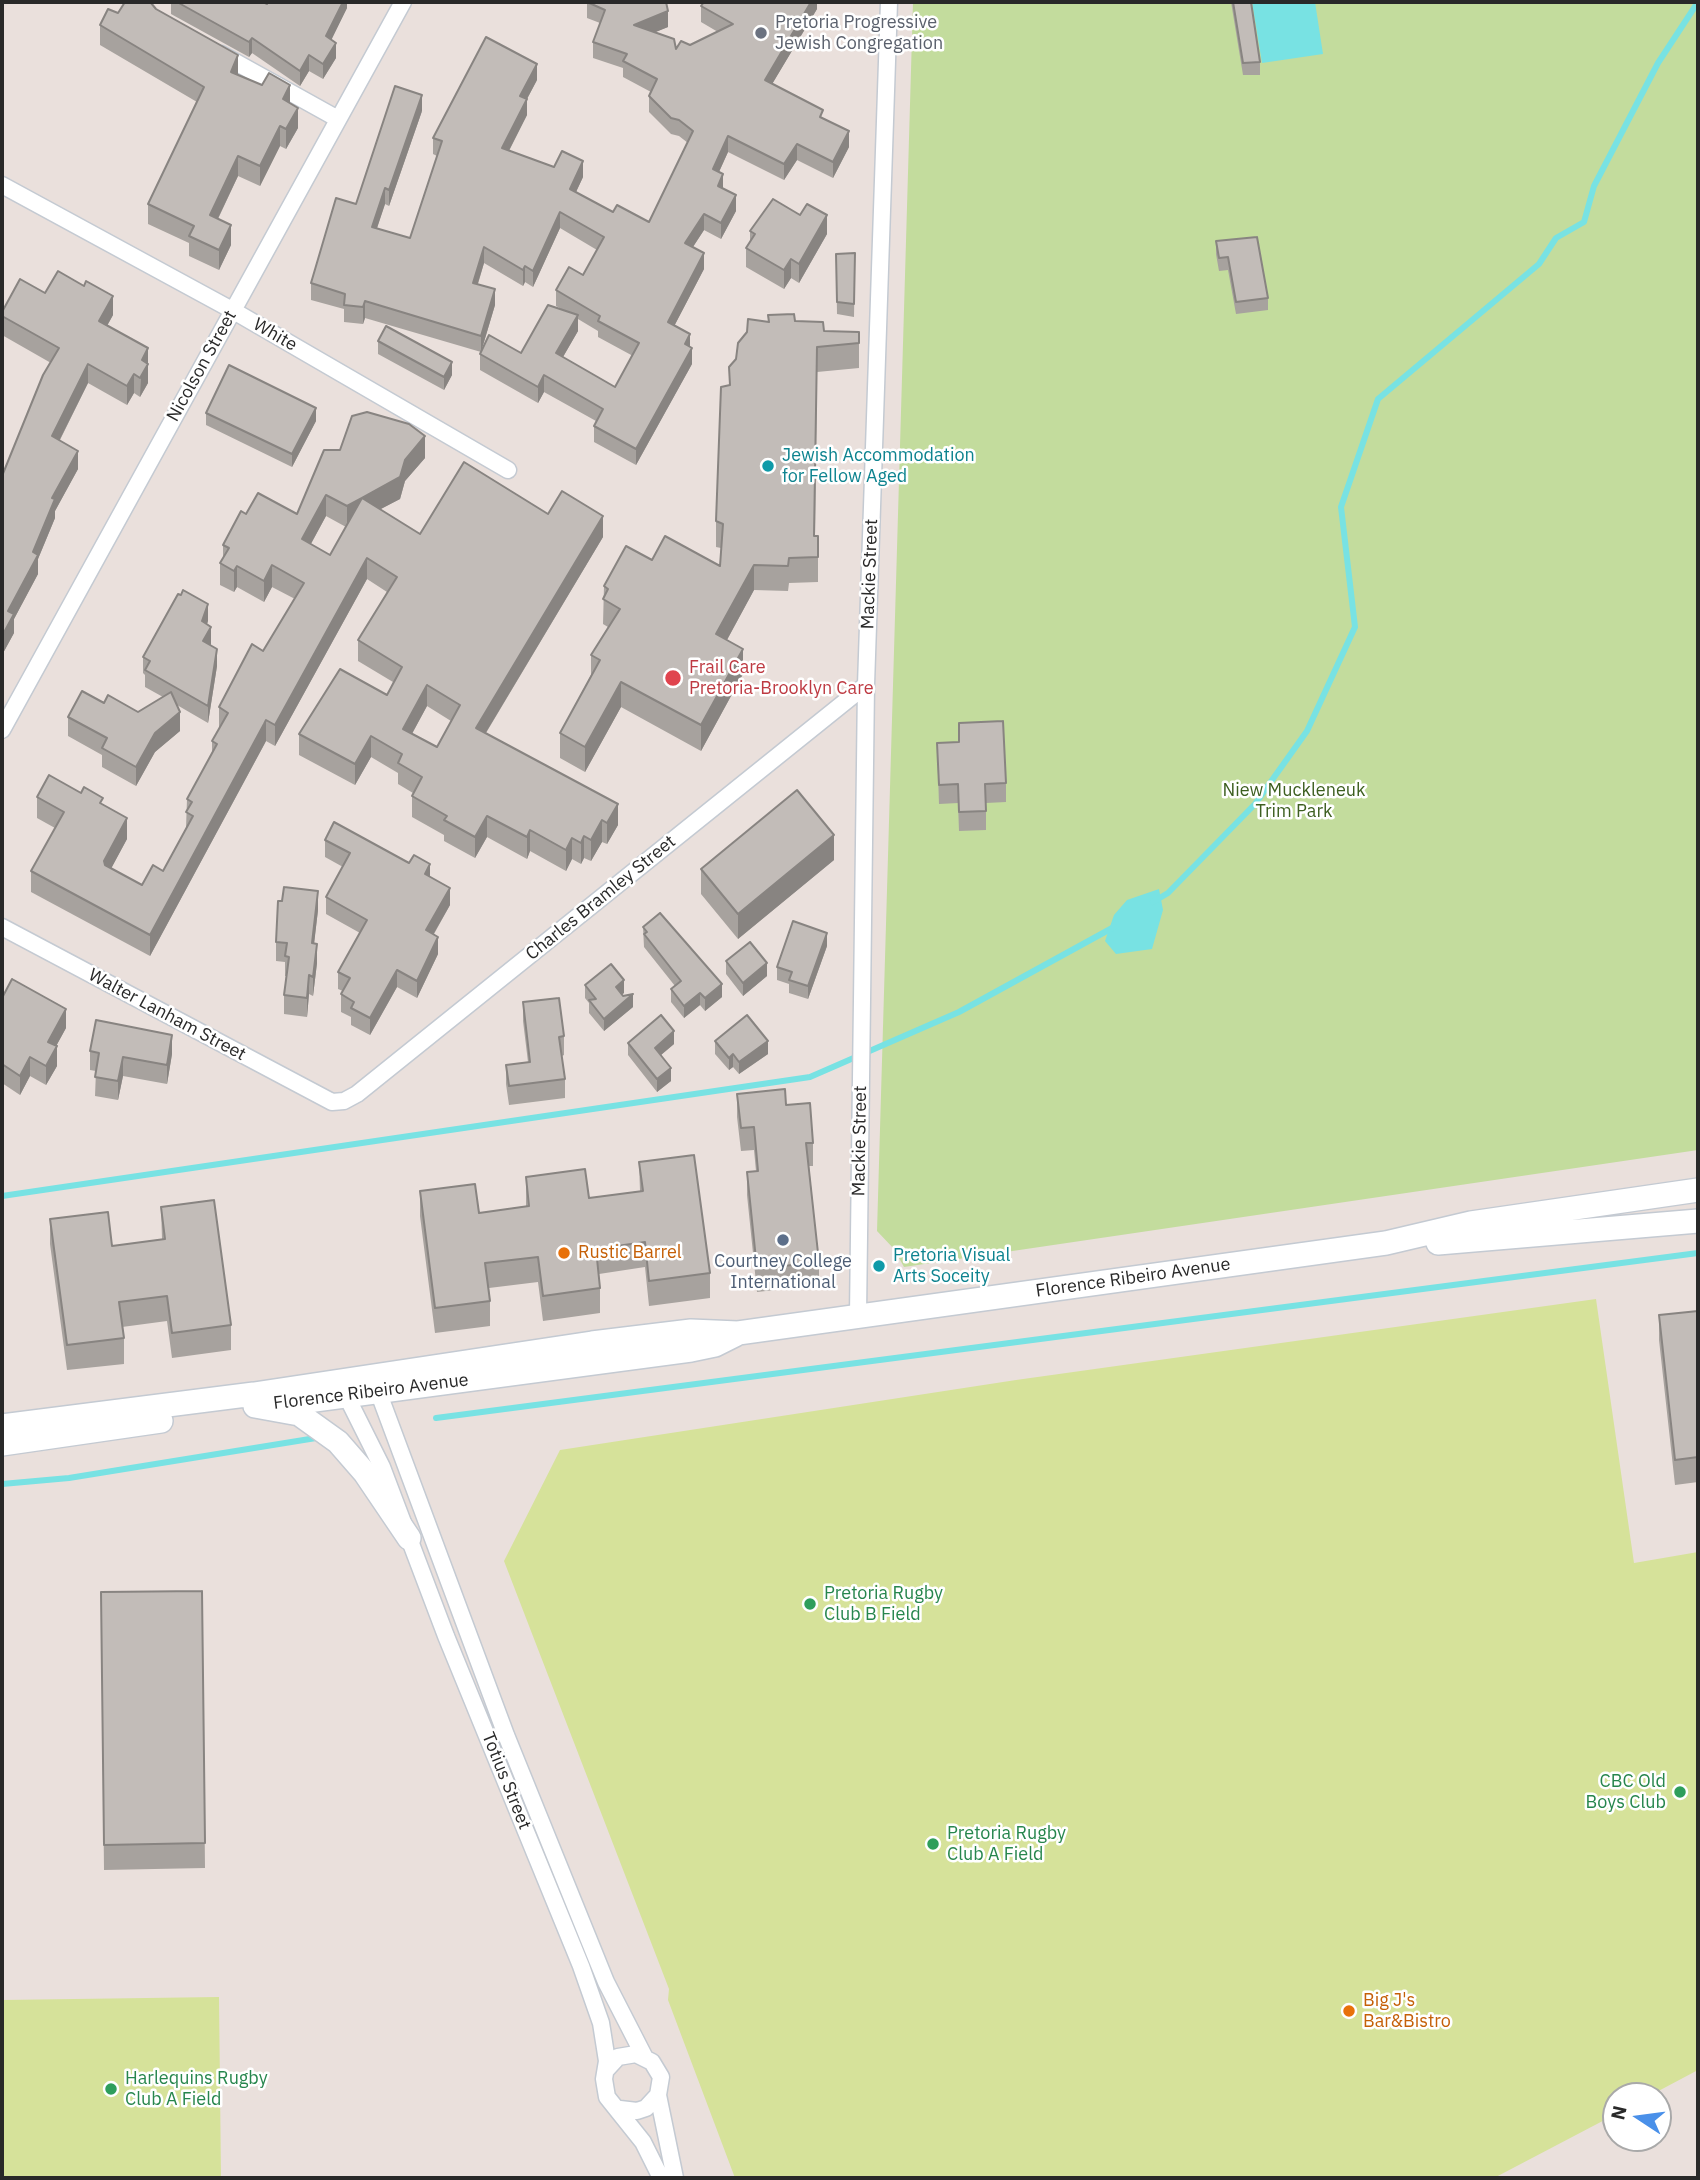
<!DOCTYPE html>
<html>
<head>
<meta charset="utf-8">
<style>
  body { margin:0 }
  #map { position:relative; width:1700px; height:2180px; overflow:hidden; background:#eae0dc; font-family:"IBM Plex Sans",sans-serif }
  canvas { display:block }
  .frame { position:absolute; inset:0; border:4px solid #292929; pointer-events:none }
  .north { position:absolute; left:1602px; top:2082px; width:70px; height:70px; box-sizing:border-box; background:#fff; border:2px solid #a9a9a9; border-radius:50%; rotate:283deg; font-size:19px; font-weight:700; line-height:28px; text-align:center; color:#292929 }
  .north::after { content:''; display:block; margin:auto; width:24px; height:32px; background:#4a90e9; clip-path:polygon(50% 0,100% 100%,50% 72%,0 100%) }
</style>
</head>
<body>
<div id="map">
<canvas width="1700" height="2180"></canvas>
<div class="frame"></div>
<div class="north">N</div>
</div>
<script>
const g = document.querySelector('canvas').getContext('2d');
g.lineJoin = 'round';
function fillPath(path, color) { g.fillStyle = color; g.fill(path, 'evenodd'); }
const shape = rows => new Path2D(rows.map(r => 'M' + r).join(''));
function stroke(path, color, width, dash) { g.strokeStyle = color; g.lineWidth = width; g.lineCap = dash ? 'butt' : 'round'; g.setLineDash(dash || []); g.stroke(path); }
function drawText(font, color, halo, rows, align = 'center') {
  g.font = font + ' "IBM Plex Sans",sans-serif'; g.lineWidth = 5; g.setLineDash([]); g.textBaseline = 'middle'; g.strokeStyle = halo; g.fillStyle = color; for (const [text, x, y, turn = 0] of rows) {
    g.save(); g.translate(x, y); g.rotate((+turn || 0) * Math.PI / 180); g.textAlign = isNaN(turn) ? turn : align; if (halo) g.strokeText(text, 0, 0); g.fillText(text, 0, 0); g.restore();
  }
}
const green = shape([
  [913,2,1698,2,1698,1150,904,1267,894,1249,877,1231]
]);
const pitch = shape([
  [1596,1299,1634,1563,1698,1552,1698,2070,1649,2096,1616,2096,1616,2114,1494,2178,735,2178,668,2000,669,1989,504,1561,560,1450,1016,1380],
  [219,1997,221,2178,2,2178,2,2000]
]);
const water = shape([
  [1252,2,1315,2,1323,54,1262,63],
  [1159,889,1163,910,1152,949,1116,954,1105,941,1114,915,1127,900]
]);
const stream = shape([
  [1153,902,1168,893,1255,804,1307,731,1355,627,1341,507,1378,399,1539,264,1556,238,1584,222,1594,186,1658,63,1698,2],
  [2,1196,810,1077,959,1012,1114,927],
  [436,1418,1698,1253],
  [2,1484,69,1478,316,1438]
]);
const minor = shape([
  [221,54,338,119],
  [2,185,232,310,508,470],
  [2,730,403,2],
  [2,927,332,1102,344,1101,357,1094,866,685],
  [858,1315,866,685,889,2],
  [375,1383,506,1735,606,1982,644,2056],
  [343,1389,382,1467,446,1636,581,1966,601,2023,607,2061,604,2079,607,2097,643,2142,661,2178],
  [606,2070,618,2057,636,2054,652,2062,661,2077,658,2095,646,2108,637,2111,620,2109],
  [658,2095,675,2178]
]);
const secondary = shape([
  [1438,1243,1698,1221],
  [292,1403,691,1350,715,1345,735,1335],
  [255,1406,299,1414,338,1442,365,1473,409,1538],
  [2,1426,254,1394,592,1343,691,1331,738,1333,1386,1243,1471,1223,1698,1190],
  [2,1444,161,1421]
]);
const wall = shape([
  [171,2,263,2,267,4,347,2,347,8,331,39,336,58,323,79,309,71,300,86,252,53,249,57,171,14],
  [587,2,668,27,655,32,676,49,690,45,718,32,701,22,701,6,817,2,817,9,772,84,823,119,849,147,833,178,797,160,784,180,728,152,719,172,723,189,736,211,721,239,704,230,693,247,704,269,674,326,690,347,692,364,636,465,594,442,594,426,596,421,544,392,538,403,480,370,480,354,521,353,563,310,556,306,556,290,583,275,597,250,560,228,533,287,525,282,523,286,484,263,478,284,495,305,481,352,365,318,363,324,344,322,344,309,311,300,311,283,356,204,422,111,389,206,385,204,377,228,410,238,437,156,433,154,433,138,537,80,527,99,527,115,509,151,583,177,576,192,613,212,649,222,688,143,679,136,671,134,649,112,649,96,651,92,623,77,623,68,593,58,593,42,600,23,587,18],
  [578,319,598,331,598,337,633,356,615,387,563,357,578,331],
  [1231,2,1251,2,1260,62,1260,75,1243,75],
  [156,9,238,75,290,104,298,128,286,149,280,146,260,186,238,176,218,219,231,245,219,270,189,256,189,243,148,224,148,204,197,102,100,45,100,25,118,13],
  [750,231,827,234,799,283,791,278,784,289,746,267,746,248,750,241],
  [1216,241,1268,298,1268,310,1236,314,1228,270,1219,271,1216,254],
  [855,253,854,317,837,314,836,254],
  [45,293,113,315,107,326,148,363,148,383,140,397,134,393,127,405,88,383,60,440,78,469,55,511,55,518,38,559,38,574,14,619,14,633,2,655,2,476,51,363,2,335,2,312],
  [795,321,824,331,859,332,859,368,817,372,815,536,818,536,818,582,789,583,788,591,754,590,727,640,743,674,701,751,621,707,585,772,560,758,560,733,591,675,591,655,608,627,603,624,604,586,652,560,720,566,721,548,716,547,716,521,729,386,768,322],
  [378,341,452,375,444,390,378,354],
  [206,413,316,421,292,467,206,425],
  [324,450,425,458,405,481,400,499,380,509,420,534,548,514,603,537,486,733,618,825,607,844,602,842,591,861,584,858,581,864,572,859,566,871,530,851,527,859,487,837,475,858,444,841,444,835,412,817,412,796,413,793,398,784,398,773,371,757,355,785,299,755,299,734,387,695,393,682,358,661,358,640,387,592,367,579,275,746,266,741,264,745,150,956,31,892,31,871,55,828,37,818,37,797,81,793,103,805,127,839,111,868,142,885,163,871,186,828,187,799,212,753,212,741,219,729,219,707,263,651,295,599,272,587,264,602,237,587,234,592,220,585,220,563,223,558,223,545,246,514,297,514],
  [326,516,346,527,330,555,311,544],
  [427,706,451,721,437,747,412,734],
  [208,621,207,624,211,644,211,645,217,666,208,723,177,705,180,731,155,752,136,786,102,767,102,755,68,736,68,717,104,703,138,712,163,697,145,687,145,675,143,673,143,657],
  [959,723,1006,783,1006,802,986,803,986,830,959,831,958,803,939,804,937,743,959,742],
  [325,840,430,878,450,905,434,934,438,954,417,998,397,987,370,1035,351,1025,351,1017,341,1012,341,994,343,991,338,989,338,972,360,933,326,914,326,897,343,867,325,857],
  [834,860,738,939,701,894,701,869],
  [318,910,314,943,317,963,313,996,309,994,307,1017,284,1014,284,995,286,976,285,976,285,962,276,961,276,942],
  [643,927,722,997,705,1011,700,1005,684,1018,671,1002,671,989,675,986,644,947],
  [827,946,808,999,789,993,789,984,777,980,777,967],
  [726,961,767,976,743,996,726,974],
  [585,985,624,993,622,994,633,1007,604,1031,589,1013,589,1003,585,998],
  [2,998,66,1028,56,1046,57,1066,46,1085,30,1076,20,1095,2,1083],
  [523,1002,564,1036,564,1055,562,1056,565,1079,565,1098,509,1105,506,1084,506,1065,528,1062,523,1021],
  [715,1041,768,1054,739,1074,733,1067,729,1070,715,1054],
  [628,1043,674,1044,661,1055,671,1081,657,1092,628,1055],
  [90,1051,172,1054,167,1084,123,1076,118,1100,95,1096,96,1071,90,1070],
  [737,1094,786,1105,813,1143,813,1166,809,1166,819,1262,819,1285,757,1292,747,1195,747,1172,756,1171,754,1150,741,1151,737,1117],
  [639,1162,710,1273,710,1298,649,1306,645,1267,599,1274,600,1288,600,1313,543,1321,538,1282,489,1288,490,1301,490,1326,435,1333,420,1216,420,1191,479,1213,526,1206,526,1177,589,1198,640,1191],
  [161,1207,231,1325,231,1350,172,1358,167,1321,122,1327,124,1338,124,1364,67,1370,50,1244,50,1219,112,1246,162,1239],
  [1698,1311,1698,1482,1675,1485,1659,1340,1659,1315],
  [202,1591,205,1868,104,1870,101,1592]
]);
const shadedWall = shape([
  [343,2,347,2,347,8,326,51,326,36],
  [811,2,817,2,817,9,765,96,765,80],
  [668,11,668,27,634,41,634,25],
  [252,38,252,53,249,57,249,42],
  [336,43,336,58,323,79,323,64],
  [238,55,238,75,231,72],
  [309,55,309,71,300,86,300,71],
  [537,64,537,80,520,112,520,96],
  [290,85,290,105,283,99],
  [422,95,422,111,389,206,389,190],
  [527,99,527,115,502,164,502,148],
  [298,108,298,128,286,149,286,129],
  [280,126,280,146,260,186,260,166],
  [849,131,849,147,833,178,833,162],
  [728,136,728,152,713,185,713,169],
  [797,144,797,160,784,180,784,164],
  [238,156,238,176,210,235,210,215],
  [583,161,583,177,570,205,570,189],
  [723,174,723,190,718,186],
  [385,188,385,204,372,243,372,227],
  [736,195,736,211,721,239,721,223],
  [560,212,560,228,533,287,533,271],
  [704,214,704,230,685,259,685,243],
  [827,215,827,234,799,283,799,264],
  [231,225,231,245,219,270,219,250],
  [484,247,484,263,473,299,473,283],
  [704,253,704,269,668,338,668,322],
  [791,259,791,278,784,289,784,270],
  [525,266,525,282,523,286,523,270],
  [495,289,495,305,481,352,481,336],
  [113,296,113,315,99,340,99,321],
  [365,301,365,318,363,324,363,307],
  [578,315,578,331,556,369,556,353],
  [690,334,690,350,685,344],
  [148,348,148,383,140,397,142,360],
  [692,348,692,364,636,465,636,449],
  [452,362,452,375,444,390,444,377],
  [88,364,88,383,52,455,52,436],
  [134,374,134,393,127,405,127,386],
  [544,375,544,392,538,403,538,387],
  [316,408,316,421,292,467,292,454],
  [425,436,425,458,405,481,400,499,362,519,362,498,405,460],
  [78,451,78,469,55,511,55,518,38,559,38,574,14,619,14,633,2,655,2,636,8,611,33,552,52,498],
  [326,495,326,516,302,560,302,539],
  [362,498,347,527,347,506],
  [603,516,603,537,476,749,476,728],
  [367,558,367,579,275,746,275,725],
  [272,565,272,587,264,602,264,581],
  [754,565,754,590,716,660,716,634],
  [237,566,237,587,234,592,234,571],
  [208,604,208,621,202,638,202,621],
  [211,627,211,644,203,658,203,641],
  [217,649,217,666,208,723,208,706],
  [743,649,743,674,701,751,701,725],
  [621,682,621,707,585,772,585,747],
  [427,685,427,706,403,750,403,729],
  [180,712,180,731,155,752,136,786,136,767,155,733],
  [266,720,266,741,150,956,150,935],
  [371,736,371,757,355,785,355,764],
  [618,804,618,825,607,844,607,823],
  [487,816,487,837,475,858,475,837],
  [127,818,127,839,104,882,104,861],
  [602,820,602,842,591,861,591,840],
  [530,830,530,851,527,859,527,837],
  [834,835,834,860,738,939,738,914],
  [584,836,584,858,581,864,581,843],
  [572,838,572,859,566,871,566,850],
  [430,864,430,881,425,874],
  [450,888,450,905,426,947,426,930],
  [318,891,318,910,312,962,312,943],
  [827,933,827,946,808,999,808,986],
  [438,937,438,954,417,998,417,981],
  [317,944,317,963,313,996,313,977],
  [767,963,767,976,743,996,743,983],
  [397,970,397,987,370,1035,370,1018],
  [309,975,309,994,307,1017,307,998],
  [624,980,624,993,616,999,616,987],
  [722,984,722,997,705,1011,705,998],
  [700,993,700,1005,684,1018,684,1006],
  [633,994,633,1007,604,1031,604,1019],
  [66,1009,66,1028,48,1061,48,1042],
  [674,1031,674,1044,655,1060,655,1048],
  [172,1035,172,1054,167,1084,167,1065],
  [768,1041,768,1054,739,1074,739,1062],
  [57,1046,57,1066,46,1085,46,1066],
  [733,1054,733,1067,729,1070,729,1058],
  [30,1057,30,1076,20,1095,20,1076],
  [123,1057,123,1076,118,1100,118,1081],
  [671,1068,671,1081,657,1092,657,1079]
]);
const building = shape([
  [125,2,148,2,151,3,156,9,238,55,231,72,262,85,269,73,290,85,283,99,298,108,286,129,280,126,260,166,238,156,210,215,231,225,219,250,189,236,194,226,148,204,204,87,100,25,108,9,118,13,125,2],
  [177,2,263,2,267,4,268,2,343,2,326,36,336,43,323,64,309,55,300,71,252,38,249,42,177,2],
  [587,2,666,2,668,11,634,25,674,39,676,49,681,41,690,45,733,24,701,6,704,2,811,2,765,80,823,110,820,117,849,131,833,162,797,144,784,164,728,136,713,169,723,174,718,186,736,195,721,223,704,214,685,243,704,253,668,322,690,334,685,344,692,348,636,449,594,426,603,409,544,375,538,387,480,354,489,335,521,353,548,305,578,315,556,353,615,387,639,343,598,321,600,316,556,290,569,267,583,275,604,237,560,212,533,271,525,266,523,270,484,247,473,283,495,289,481,336,365,301,363,307,344,305,345,294,311,283,336,198,356,204,395,86,422,95,389,190,385,188,372,227,410,238,442,141,433,138,486,37,537,64,520,96,527,99,502,148,554,167,562,151,583,161,570,189,613,212,617,205,649,222,693,131,679,120,671,118,649,96,657,79,623,61,627,54,593,42,605,10,587,2],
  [1233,2,1251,2,1260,62,1243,63,1233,2],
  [773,199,800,215,807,204,827,215,799,264,791,259,784,270,746,248,755,234,750,231,773,199],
  [1257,237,1268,298,1236,302,1228,257,1219,258,1216,241,1257,237],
  [855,253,854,304,837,302,836,254,855,253],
  [58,271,84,286,86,281,113,296,99,321,148,348,142,360,148,364,140,378,134,374,127,386,88,364,52,436,78,451,52,498,55,499,33,552,38,555,8,611,14,614,2,636,2,476,43,375,59,348,2,316,2,312,20,279,45,293,58,271],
  [794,314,795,321,823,322,824,331,859,332,859,343,817,347,814,536,818,536,818,557,789,558,788,566,754,565,716,634,743,649,701,725,621,682,585,747,560,733,600,660,591,655,620,609,603,599,608,589,604,586,626,546,652,560,665,536,720,566,723,524,716,521,721,387,730,385,729,367,736,359,738,343,747,332,748,319,769,322,768,315,794,314],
  [386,326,452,362,444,377,378,341,386,326],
  [229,365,316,408,292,454,206,413,229,365],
  [367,412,409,424,425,436,405,460,400,477,362,498,420,534,464,462,548,514,562,491,603,516,476,728,618,804,607,823,602,820,591,840,584,836,581,843,572,838,566,850,530,830,527,837,487,816,475,837,444,820,447,816,412,796,422,777,398,763,402,754,371,736,355,764,299,734,340,669,387,695,402,667,358,640,397,577,367,558,275,725,266,720,264,724,150,935,31,871,64,812,37,797,49,775,81,793,84,787,103,798,100,803,127,818,104,861,105,865,142,885,153,865,163,871,193,816,186,812,192,802,187,799,217,744,212,741,228,713,219,707,252,644,263,651,304,583,272,565,264,581,237,566,234,571,220,563,229,548,223,545,241,511,246,514,258,493,297,514,324,450,340,450,352,416,367,412],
  [326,495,347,506,362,498,330,555,302,539,326,495],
  [427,685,460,705,437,747,403,729,427,685],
  [183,590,208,604,202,621,211,627,203,641,217,649,208,706,145,670,150,661,143,657,178,594,181,595,183,590],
  [82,691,104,703,108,695,138,712,171,692,180,712,155,733,136,767,102,748,107,738,68,717,82,691],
  [1003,721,1006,783,985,784,986,811,959,812,958,784,939,785,937,743,959,742,959,723,1003,721],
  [797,790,834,835,738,914,701,869,797,790],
  [334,822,409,863,414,855,430,864,425,874,450,888,426,930,438,937,417,981,397,970,370,1018,351,1008,354,1002,341,994,350,978,338,972,367,920,326,897,350,853,325,840,334,822],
  [284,887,318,891,312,943,317,944,313,977,309,975,307,998,284,995,289,957,285,956,287,943,276,942,278,901,282,901,284,887],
  [660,913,722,984,705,998,700,993,684,1006,671,989,681,981,644,934,647,932,643,927,660,913],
  [793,921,827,933,808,986,789,980,792,972,777,967,793,921],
  [750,942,767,963,743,983,726,961,750,942],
  [611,964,624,980,616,987,623,996,633,994,604,1019,589,1000,596,999,585,985,611,964],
  [12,979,66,1009,48,1042,57,1046,46,1066,30,1057,20,1076,2,1064,2,998,12,979],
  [559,998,564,1036,559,1037,565,1079,509,1086,506,1065,530,1062,523,1002,559,998],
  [661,1015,674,1031,655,1048,671,1068,657,1079,628,1043,661,1015],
  [747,1015,768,1041,739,1062,733,1054,729,1058,715,1041,747,1015],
  [96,1020,172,1035,167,1065,123,1057,118,1081,95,1077,99,1053,90,1051,96,1020],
  [785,1089,786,1105,810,1103,813,1143,806,1143,819,1262,757,1269,747,1172,758,1171,754,1127,741,1128,737,1094,785,1089],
  [694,1155,710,1273,649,1281,645,1242,596,1249,600,1288,543,1296,538,1257,485,1263,490,1301,435,1308,420,1191,475,1184,479,1213,529,1206,526,1177,585,1169,589,1198,643,1191,639,1162,694,1155],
  [214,1200,231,1325,172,1333,167,1296,119,1302,124,1338,67,1345,50,1219,108,1212,112,1246,165,1239,161,1207,214,1200],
  [1698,1311,1698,1457,1675,1460,1659,1315,1698,1311],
  [202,1591,205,1843,104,1845,101,1592,202,1591]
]);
const markers = [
  [761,33,7,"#6b7280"],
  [768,466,7,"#0f9aa8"],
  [673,678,9,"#e0444e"],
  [783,1240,7,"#5c6f8a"],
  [564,1253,7,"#e8710a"],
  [879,1266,7,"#0f9aa8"],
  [810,1604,7,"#2e9e5b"],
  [1680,1792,7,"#2e9e5b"],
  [933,1844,7,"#2e9e5b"],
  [1349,2011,7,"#e8710a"],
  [111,2089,7,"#2e9e5b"]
];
const worshipNames = [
  ["Pretoria Progressive",775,23],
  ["Jewish Congregation",775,44]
];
const streetNames = [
  ["White",275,335,30],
  ["Nicolson Street",202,366,-61],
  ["Mackie Street",870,574,-88],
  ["Charles Bramley Street",601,898,-39],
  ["Walter Lanham Street",167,1015,28],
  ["Mackie Street",860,1141,-89],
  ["Florence Ribeiro Avenue",1133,1278,-8],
  ["Florence Ribeiro Avenue",371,1392,-7],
  ["Totius Street",506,1781,68]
];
const cultureNames = [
  ["Jewish Accommodation",782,456],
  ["for Fellow Aged",782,477],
  ["Pretoria Visual",893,1256],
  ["Arts Soceity",893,1277]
];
const healthNames = [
  ["Frail Care",689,668],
  ["Pretoria-Brooklyn Care",689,689]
];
const parkNames = [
  ["Niew Muckleneuk",1294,791],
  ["Trim Park",1294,812]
];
const foodNames = [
  ["Rustic Barrel",578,1253],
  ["Big J's",1363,2001],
  ["Bar&Bistro",1363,2022]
];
const serviceNames = [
  ["Courtney College",783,1262],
  ["International",783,1283]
];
const leisureNames = [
  ["Pretoria Rugby",824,1594],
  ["Club B Field",824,1615],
  ["CBC Old",1666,1782,"right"],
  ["Boys Club",1666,1803,"right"],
  ["Pretoria Rugby",947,1834],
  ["Club A Field",947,1855],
  ["Harlequins Rugby",125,2079],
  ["Club A Field",125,2100]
];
fillPath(green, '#c3dc9d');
fillPath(pitch, '#d6e29a');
fillPath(water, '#78e2e3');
stroke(stream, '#78e2e3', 6);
stroke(minor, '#c4cad2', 19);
stroke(secondary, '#c4cad2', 26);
stroke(minor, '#fff', 16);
stroke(secondary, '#fff', 23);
fillPath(wall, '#a7a29e');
fillPath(shadedWall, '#888481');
fillPath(building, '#c2bcb8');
stroke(building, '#888481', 2);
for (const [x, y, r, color] of markers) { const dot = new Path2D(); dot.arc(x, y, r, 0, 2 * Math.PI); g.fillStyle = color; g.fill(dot); stroke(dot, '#fff', 2.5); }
drawText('18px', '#5b616d', '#fff', worshipNames, 'left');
drawText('18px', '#292929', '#fff', streetNames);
drawText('18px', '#0d838f', '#fff', cultureNames, 'left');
drawText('18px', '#be3a42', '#fff', healthNames, 'left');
drawText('18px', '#3d5f20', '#fff', parkNames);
drawText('18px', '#c56008', '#fff', foodNames, 'left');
drawText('18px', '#4e5e75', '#fff', serviceNames);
drawText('18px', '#27864d', '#fff', leisureNames, 'left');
</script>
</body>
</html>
